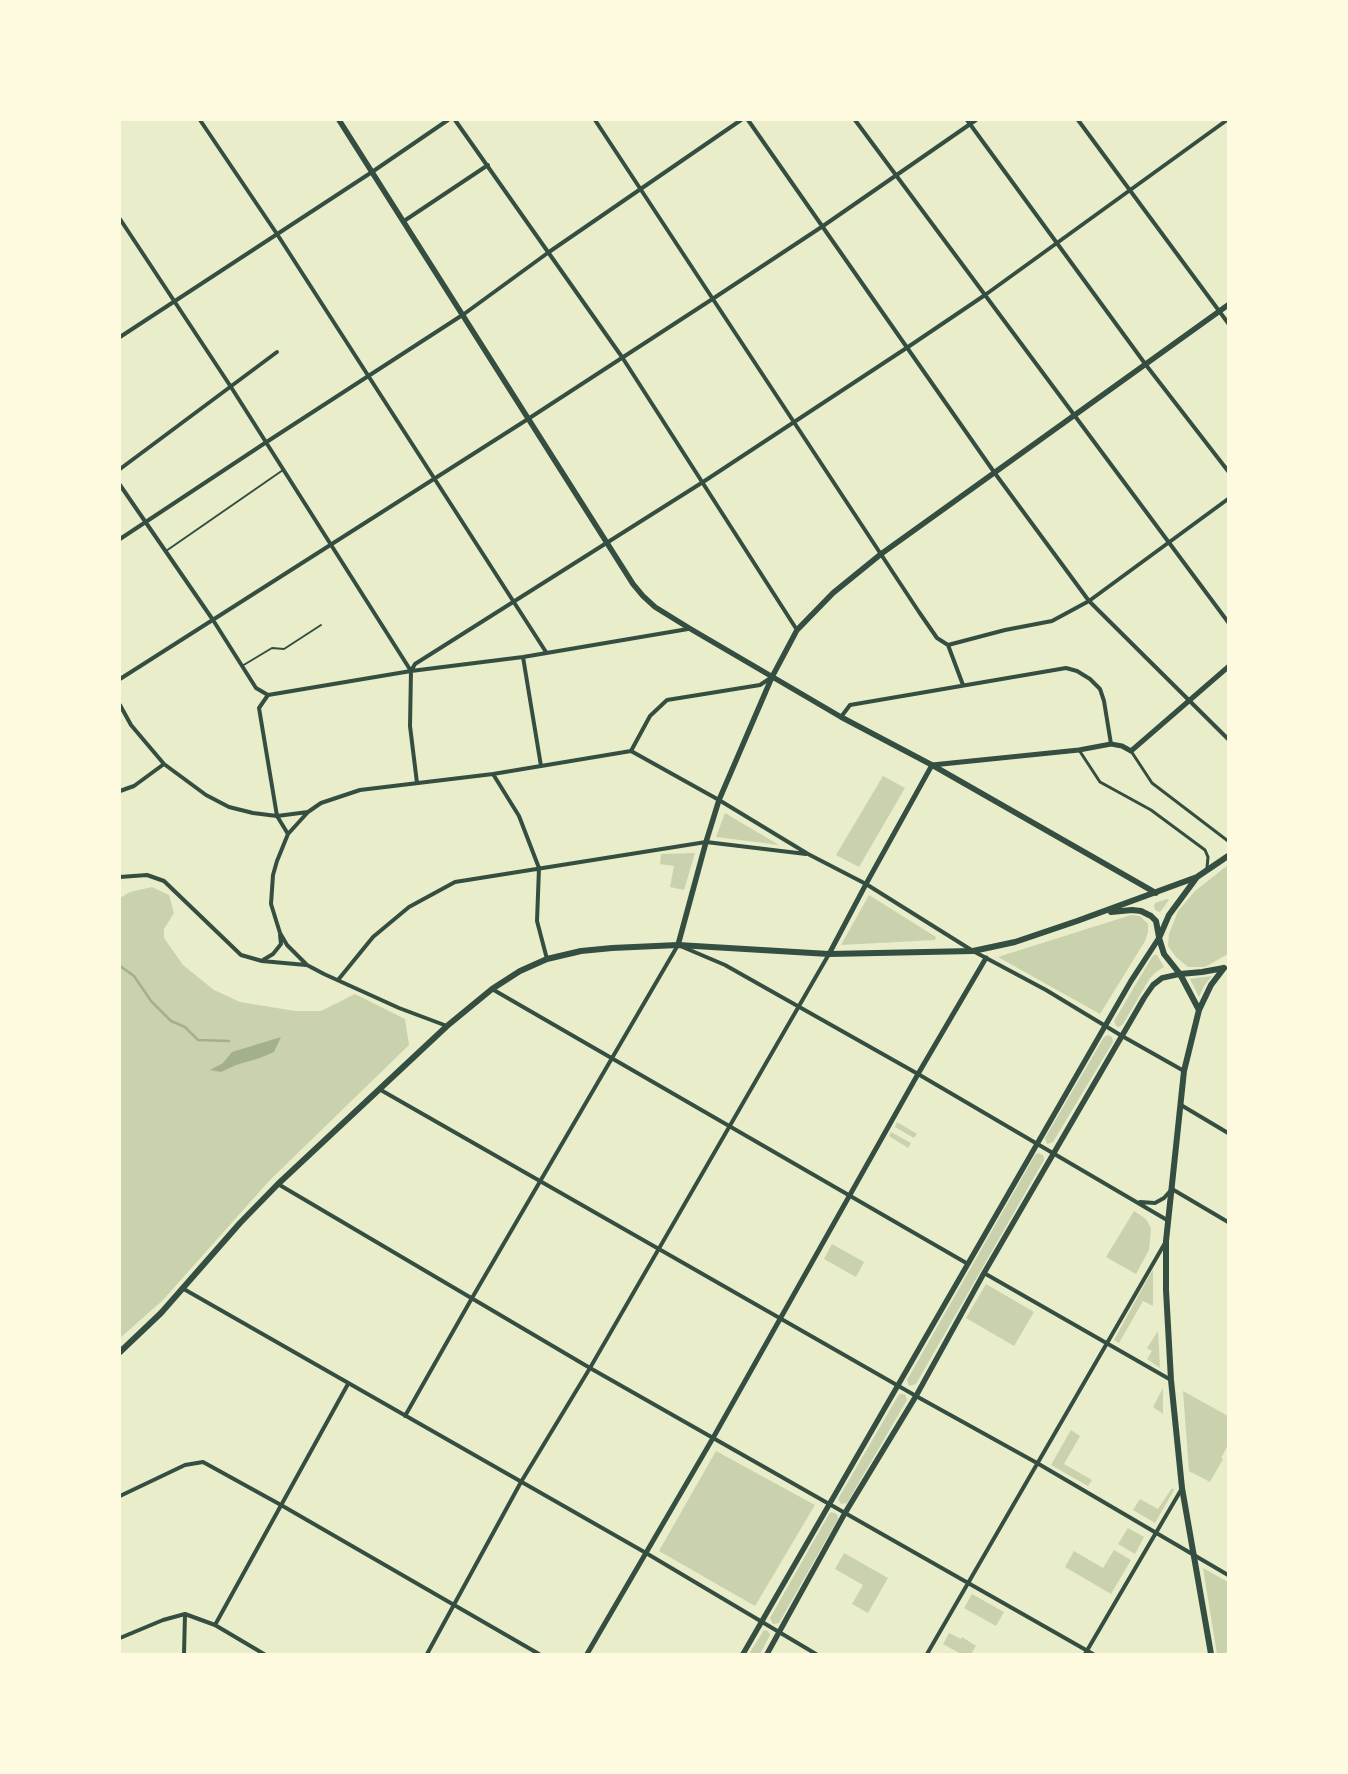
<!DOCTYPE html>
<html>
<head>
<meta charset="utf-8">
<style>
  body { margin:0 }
  #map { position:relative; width:1348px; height:1774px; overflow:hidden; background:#e9edc9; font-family:Ubuntu,sans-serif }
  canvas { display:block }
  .frame { position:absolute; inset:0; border:121px solid #fefae0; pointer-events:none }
</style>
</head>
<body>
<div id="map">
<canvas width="1348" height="1774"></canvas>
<div class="frame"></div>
</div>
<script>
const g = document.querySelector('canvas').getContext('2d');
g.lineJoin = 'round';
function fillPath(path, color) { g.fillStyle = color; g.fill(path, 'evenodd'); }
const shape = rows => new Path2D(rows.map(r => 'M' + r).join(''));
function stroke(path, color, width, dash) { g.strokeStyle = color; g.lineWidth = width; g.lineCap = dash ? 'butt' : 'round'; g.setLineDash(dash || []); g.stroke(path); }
const green = shape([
  [883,776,905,788,859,867,836,855],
  [725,813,779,845,716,837],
  [695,853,684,890,670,887,674,866,660,864,661,854],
  [1228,865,1228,954,1205,967,1188,967,1176,957,1168,946,1169,934,1178,911,1195,891],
  [152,887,169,895,174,913,164,929,164,938,183,965,214,990,240,1002,295,1011,321,1011,355,994,405,1019,409,1045,269,1181,162,1301,120,1338,120,898,130,892],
  [869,895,936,937,935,940,841,945],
  [1167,899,1169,900,1161,911,1159,912,1155,910,1154,906,1155,903],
  [1131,915,1140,916,1148,924,1148,932,1145,941,1100,1014,998,957],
  [1154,955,1157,955,1164,967,1156,972,1150,978,1123,1024,1119,1027,1116,1026,1114,1021,1152,957],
  [1212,976,1204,986,1199,997,1190,979],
  [1108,1035,1112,1037,1113,1042,1053,1142,1047,1144,1045,1138,1104,1037],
  [897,1122,917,1134,914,1138,895,1127],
  [891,1132,911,1143,908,1148,889,1136],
  [1038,1153,1043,1155,1044,1160,916,1384,909,1386,907,1380,1035,1155],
  [1134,1211,1146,1219,1151,1228,1149,1250,1136,1274,1106,1257],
  [832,1244,864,1262,856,1277,824,1259],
  [1153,1269,1153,1306,1143,1301,1119,1343,1114,1340],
  [986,1284,1034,1312,1014,1346,966,1318],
  [1158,1331,1160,1368,1147,1359,1152,1351,1147,1348],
  [1163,1388,1163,1414,1153,1407],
  [1183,1391,1228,1416,1228,1445,1221,1458,1223,1459,1210,1482,1189,1471],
  [900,1394,905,1394,907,1400,847,1503,841,1504,838,1499,898,1396],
  [1071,1430,1080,1436,1064,1464,1092,1480,1088,1486,1051,1465],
  [716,1451,815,1505,755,1606,659,1551],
  [1172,1488,1174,1490,1155,1523,1133,1510,1140,1499,1158,1509],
  [831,1512,837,1514,838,1519,779,1623,773,1624,770,1618,829,1514],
  [1128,1528,1144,1537,1135,1554,1118,1544],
  [1114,1550,1131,1560,1111,1594,1065,1567,1074,1551,1103,1568],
  [844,1553,888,1578,868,1613,852,1604,863,1585,835,1569],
  [1203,1568,1228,1582,1228,1654,1217,1654],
  [972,1594,1004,1612,996,1626,964,1608],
  [764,1630,768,1631,770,1635,760,1654,749,1654],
  [949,1633,961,1639,962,1637,976,1646,971,1654,961,1654,943,1644]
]);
const water = shape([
  [281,1037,274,1052,260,1058,236,1065,221,1072,210,1070,223,1063,232,1052]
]);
const stream = shape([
  [120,966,134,976,151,1001,171,1021,185,1027,198,1040,229,1041]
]);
const service = shape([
  [166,551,283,470],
  [242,666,272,648,284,649,321,625]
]);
const pedestrian = shape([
  [1079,750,1100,782,1151,810,1205,850,1208,857,1207,868],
  [1131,751,1152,783,1228,841]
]);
const minor = shape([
  [200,120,277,234,546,652],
  [455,120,622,357,797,630],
  [595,120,919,612,937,638,948,645,963,685],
  [748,120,994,472,1089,601,1228,739],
  [855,120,1228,622],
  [967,120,1146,365,1228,471],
  [1078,120,1228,323],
  [120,219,231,387,411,671,410,726,417,783],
  [404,221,488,165],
  [120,337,372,172,448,120],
  [120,469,277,352],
  [120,485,213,620,256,688,268,695,259,708,277,816,288,834],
  [120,539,265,443,464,314,549,252,741,120],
  [948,645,1005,630,1052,621,1089,601,1228,499],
  [523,657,541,766],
  [411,671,415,664,703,482,908,347,985,295,1227,120],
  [120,679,528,419,714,298,823,226,976,120],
  [268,695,411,671,523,657,688,629],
  [120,705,131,725,164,764,206,795,229,807,253,813,277,816,308,812,321,803,360,790,493,774,631,751,719,800,808,854,866,884,973,951,1046,990,1122,1036,1184,1071],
  [841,717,850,705,1066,668,1077,671,1090,679,1100,689,1104,701,1111,744],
  [631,751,650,716,667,700,760,685,772,677],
  [493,774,519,816,539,868,537,921,547,959],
  [120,791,134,786,164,764],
  [308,812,288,834,277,861,273,875,271,904,280,933,287,945,307,965,324,974,399,1008,447,1026],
  [120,877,147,875,164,881,241,955,262,961,306,965],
  [263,960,273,954,281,944,280,935],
  [338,980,373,937,409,907,455,882,706,842,806,854],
  [492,989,968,1264],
  [379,1089,916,1396,1037,1463,1228,1575],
  [1181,1105,1228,1133],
  [278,1184,590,1368,1093,1654],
  [1140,1202,1155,1203,1164,1198,1172,1189,1228,1222],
  [984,1273,1171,1380],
  [182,1288,646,1553,816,1654],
  [405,1416,472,1298,678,945,725,965,918,1074,1167,1220],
  [120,1496,185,1465,203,1462,281,1505,539,1654],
  [215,1625,348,1384],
  [120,1638,163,1620,185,1614,215,1625,264,1654],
  [184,1654,185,1614],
  [427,1654,521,1482,590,1368,829,954],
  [927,1654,1165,1243],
  [1085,1654,1181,1490]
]);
const tertiary = shape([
  [829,954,866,884,932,765,1079,750,1111,744,1122,746,1131,751,1228,667],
  [587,1654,713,1438,918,1074,986,958]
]);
const secondary = shape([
  [339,120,633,584,643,596,655,607,689,628,841,717,932,765,1156,893],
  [678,945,706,842,719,800,772,677,797,630,833,593,881,554,1228,305],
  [743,1654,1131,981,1159,938],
  [767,1654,845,1513,916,1396,984,1273,1144,998,1153,985,1162,978,1180,974]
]);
const primary = shape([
  [1111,912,1132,910,1141,911,1151,916,1156,921,1159,937],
  [1224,968,1202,972,1180,974,1164,954,1159,938,1169,915,1197,877,1228,856],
  [1180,974,1199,1010],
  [120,1352,161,1313,240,1223,278,1184,447,1026,492,989,520,971,547,959,581,951,612,948,678,945,829,954,973,951,1015,942,1077,921,1197,877],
  [1211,1654,1182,1488,1171,1380,1166,1290,1166,1241,1184,1071,1199,1010,1211,985,1224,968]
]);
fillPath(green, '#cad2ad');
fillPath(water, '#a3b18a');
stroke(stream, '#a3b18a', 2.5);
stroke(service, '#344e41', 2);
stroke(pedestrian, '#344e41', 3);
stroke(minor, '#344e41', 4);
stroke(tertiary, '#344e41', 5);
stroke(secondary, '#344e41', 5.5);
stroke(primary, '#344e41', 6);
</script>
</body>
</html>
